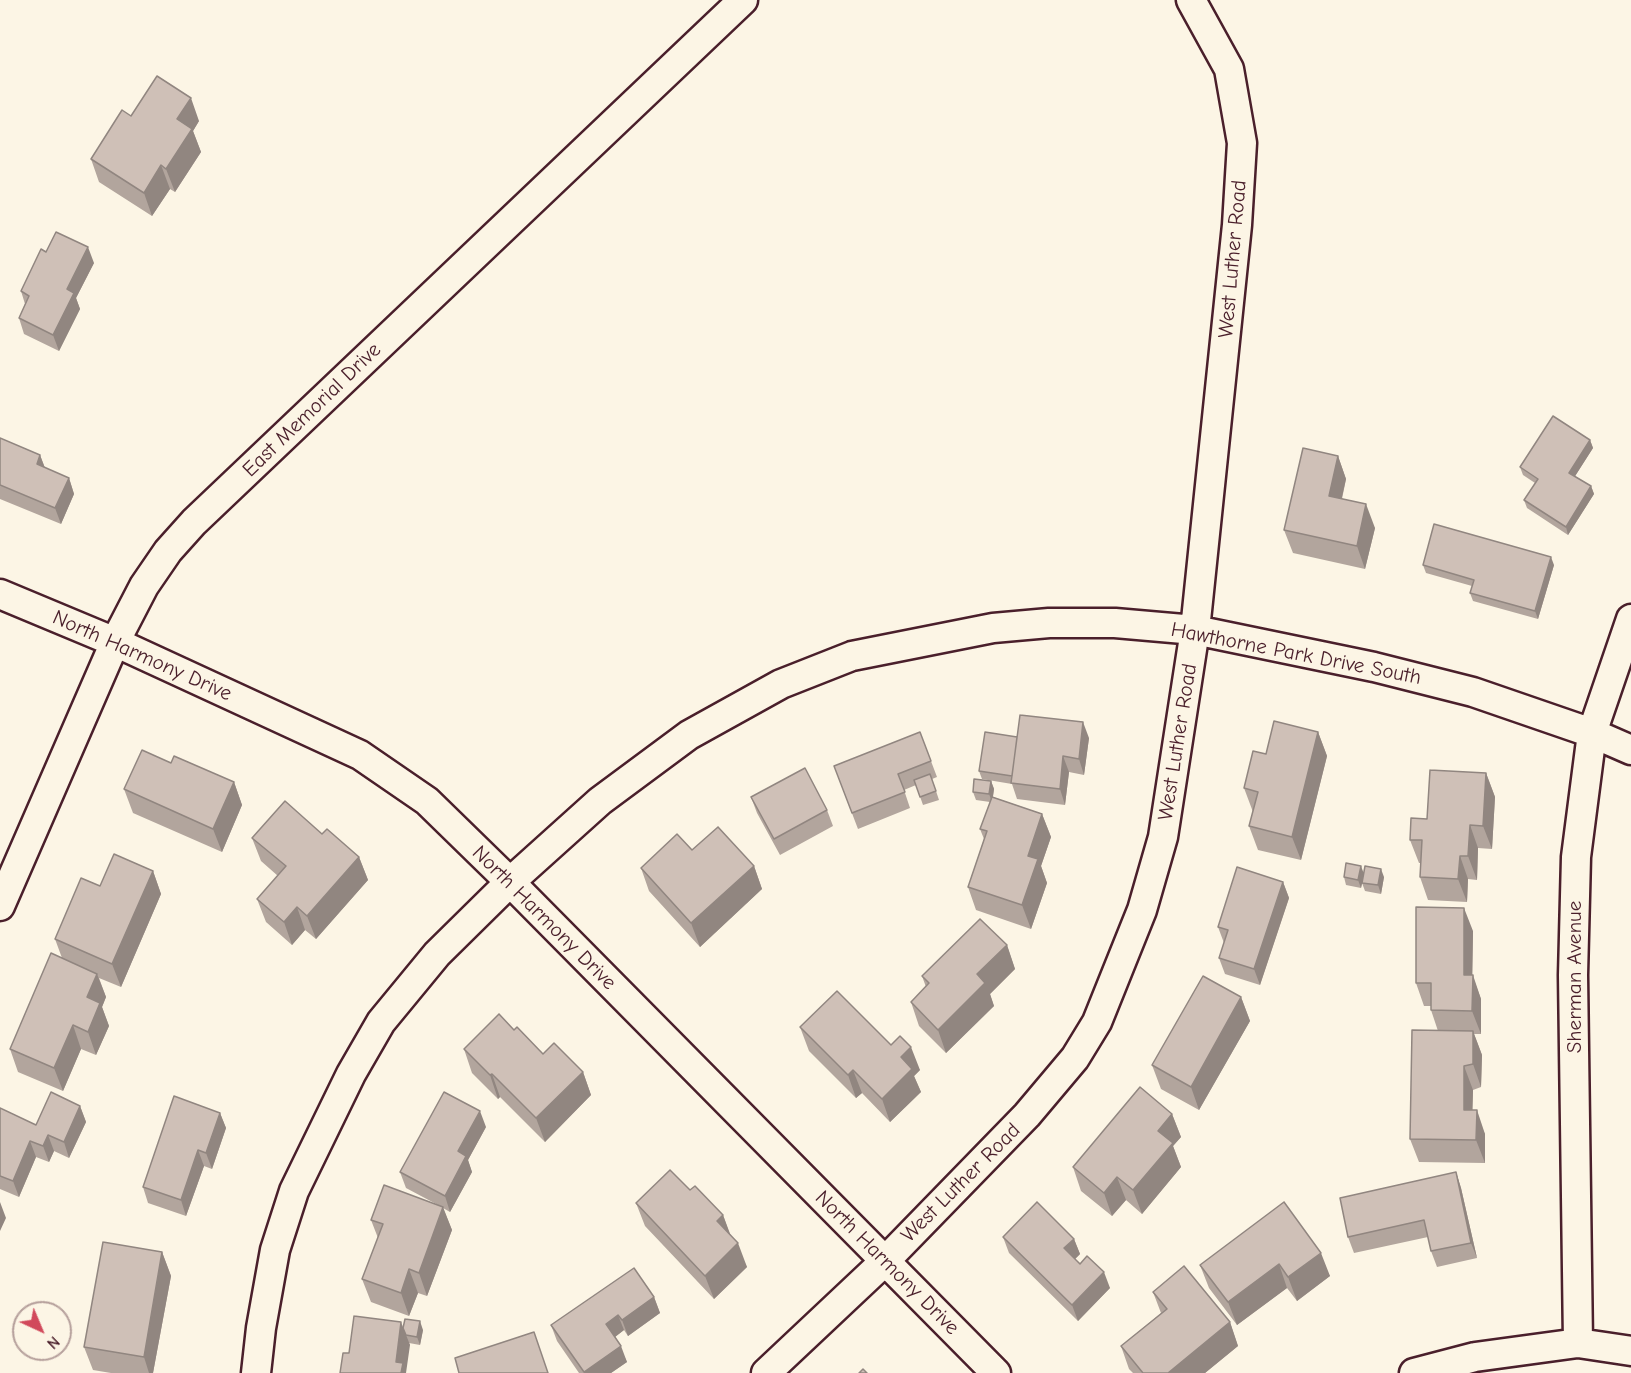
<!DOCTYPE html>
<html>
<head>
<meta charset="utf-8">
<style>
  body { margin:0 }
  #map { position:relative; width:1631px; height:1373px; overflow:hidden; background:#fcf5e5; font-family:"Comic Neue",sans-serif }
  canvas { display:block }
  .north { position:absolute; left:12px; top:1301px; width:60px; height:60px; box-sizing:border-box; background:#fcf5e5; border:2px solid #b59f9b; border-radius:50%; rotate:136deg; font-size:16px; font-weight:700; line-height:24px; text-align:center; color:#4a1f2b }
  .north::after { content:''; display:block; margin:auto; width:21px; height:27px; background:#d1495b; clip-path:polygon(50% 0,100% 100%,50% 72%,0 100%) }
</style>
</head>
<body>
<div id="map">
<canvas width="1631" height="1373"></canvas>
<div class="north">N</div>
</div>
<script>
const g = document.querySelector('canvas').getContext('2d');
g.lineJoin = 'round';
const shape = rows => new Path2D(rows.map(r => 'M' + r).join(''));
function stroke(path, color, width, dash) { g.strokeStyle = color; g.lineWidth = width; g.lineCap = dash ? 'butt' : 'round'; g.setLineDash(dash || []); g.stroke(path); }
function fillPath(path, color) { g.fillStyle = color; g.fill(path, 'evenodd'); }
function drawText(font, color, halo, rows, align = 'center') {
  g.font = font + ' "Comic Neue",sans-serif'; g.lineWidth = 5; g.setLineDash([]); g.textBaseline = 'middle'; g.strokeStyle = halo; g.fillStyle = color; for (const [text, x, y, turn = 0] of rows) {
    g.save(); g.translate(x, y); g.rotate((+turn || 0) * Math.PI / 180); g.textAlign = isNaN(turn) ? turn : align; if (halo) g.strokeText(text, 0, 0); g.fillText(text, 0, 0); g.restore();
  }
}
const street = shape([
  [0,594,115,642,360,755,427,801,510,882,996,1373],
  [0,906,115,642,144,586,168,551,194,522,743,0],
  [1578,1343,1573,975,1576,857,1592,733,1631,619],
  [256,1373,261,1328,275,1250,294,1191,351,1074,381,1022,437,954,510,882,600,801,689,735,781,684,852,656,993,628,1049,623,1115,623,1195,630,1374,667,1473,692,1592,733,1631,750],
  [766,1373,885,1261,1027,1115,1075,1058,1097,1022,1142,910,1163,837,1195,630,1237,225,1242,143,1229,69,1191,0],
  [1414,1373,1475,1357,1578,1343,1631,1351]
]);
const wall = shape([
  [131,116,199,121,193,131,201,152,175,192,170,189,152,216,99,182,91,159],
  [46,252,94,263,76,298,80,309,59,351,24,334,19,318,25,304,21,291],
  [0,438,40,455,45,468,69,478,74,494,61,524,0,499],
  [1590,440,1593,448,1575,476,1591,486,1594,494,1568,535,1527,508,1524,500,1535,483,1523,475,1520,467],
  [1338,456,1346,479,1342,499,1375,528,1365,569,1293,553,1284,530],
  [1423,565,1554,565,1538,619,1473,601,1470,593,1472,586,1426,573],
  [920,732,937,777,932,779,939,800,923,805,916,785,904,790,910,808,858,829,834,766],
  [1318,732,1327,756,1301,860,1258,850,1249,826,1253,812,1244,788,1266,754],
  [1017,737,1089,738,1084,775,1069,772,1065,805,1017,799,1012,784,982,779,979,771],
  [171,763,234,782,242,805,222,852,133,813,124,789],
  [1486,773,1495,797,1492,849,1478,848,1477,880,1468,879,1467,902,1428,900,1420,877,1421,863,1419,863,1410,840,1427,819],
  [991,781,994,789,993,797,1042,814,1051,837,1041,866,1047,883,1031,929,976,910,968,887,984,839,980,829,990,802,976,800,973,792],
  [751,797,827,810,833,826,780,855,757,813],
  [322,834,359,857,368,880,316,939,305,930,292,945,266,922,257,899,278,876,261,861,252,838],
  [692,850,754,866,762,889,700,947,649,891,641,868],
  [153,871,161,894,121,987,99,978,106,997,102,1007,109,1026,96,1055,81,1049,63,1091,18,1072,10,1049,62,958,55,939,100,886],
  [1364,874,1384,877,1381,894,1365,891,1362,883,1363,879,1361,888,1346,885,1344,877],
  [1283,882,1289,898,1260,985,1225,974,1219,958,1224,943,1218,927],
  [1473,931,1472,975,1481,999,1481,1034,1474,1034,1482,1055,1481,1087,1473,1090,1472,1110,1485,1134,1485,1163,1419,1162,1410,1139,1438,1031,1431,1010,1431,1006,1424,1006,1416,983],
  [1007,945,1015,969,990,994,994,1006,946,1053,919,1026,911,1002,926,987,922,976],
  [1241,997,1250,1021,1199,1110,1161,1089,1152,1065],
  [800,1027,891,1045,920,1070,914,1076,921,1092,890,1122,862,1093,856,1098,809,1051],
  [514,1030,543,1054,583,1072,591,1095,545,1142,500,1097,498,1099,472,1073,464,1049],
  [80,1106,86,1122,69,1158,54,1151,49,1162,36,1157,19,1197,0,1189,0,1108,36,1125],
  [220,1113,226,1128,212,1169,204,1166,186,1216,148,1203,143,1187],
  [1172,1114,1181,1137,1173,1146,1181,1167,1142,1214,1126,1200,1112,1216,1081,1191,1073,1167],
  [486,1127,468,1160,472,1172,450,1212,443,1208,452,1230,427,1296,418,1293,409,1316,371,1302,362,1279,378,1238,371,1220,438,1205,406,1188,400,1172],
  [1456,1172,1461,1188,1477,1258,1437,1267,1431,1251,1428,1237,1354,1253,1348,1237],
  [690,1190,723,1215,730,1235,747,1267,714,1299,645,1226,636,1203],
  [1284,1202,1330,1276,1297,1301,1287,1288,1237,1325,1209,1288,1200,1265],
  [1003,1237,1074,1239,1080,1254,1075,1259,1110,1288,1078,1321,1009,1253],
  [162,1252,171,1276,153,1373,111,1373,93,1370,84,1347],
  [1153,1292,1230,1322,1238,1346,1205,1373,1133,1373,1129,1369,1121,1346,1161,1313],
  [654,1297,660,1313,628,1336,624,1330,615,1337,627,1362,611,1373,579,1373,557,1341,551,1325],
  [403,1328,423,1330,420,1345,409,1343,410,1345,349,1353]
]);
const shadedWall = shape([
  [191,98,199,121,193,131,201,152,175,192,166,169,177,119],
  [161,165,170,189,152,216,144,193],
  [88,247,94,263,76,298,80,309,59,351,53,335,67,289],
  [1590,440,1593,448,1572,481,1569,473],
  [40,455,46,471,37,464],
  [1338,456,1346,479,1337,519,1329,496],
  [69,478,74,494,61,524,55,508],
  [1591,486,1594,494,1568,535,1566,527],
  [1366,504,1375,528,1365,569,1357,546],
  [1551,557,1554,565,1538,619,1535,611],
  [1083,722,1089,738,1084,775,1079,759],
  [1318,732,1327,756,1301,860,1292,837],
  [1063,756,1069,772,1065,805,1060,789],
  [1486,773,1495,797,1492,849,1483,826],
  [991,781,994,789,992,802,989,794],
  [234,782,242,805,222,852,213,829],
  [1042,814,1051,837,1041,866,1047,883,1031,929,1022,905,1028,856],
  [1470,825,1478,848,1477,880,1468,856],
  [1460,856,1468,879,1467,902,1458,879],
  [359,857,368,880,316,939,307,916],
  [754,866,762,889,700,947,691,923],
  [1361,866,1364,874,1361,888,1358,880],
  [1381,869,1384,877,1381,894,1378,885],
  [153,871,161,894,121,987,112,964],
  [1283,882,1289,898,1260,985,1254,969],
  [297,907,305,930,292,945,284,922],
  [1464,908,1473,931,1472,999,1464,975],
  [1007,945,1015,969,990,994,994,1006,946,1053,938,1030,977,974],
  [97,974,106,997,102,1007,109,1026,96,1055,88,1032,87,997],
  [1473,975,1481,999,1481,1034,1472,1011],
  [1241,997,1250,1021,1199,1110,1191,1087],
  [73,1025,81,1049,63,1091,54,1068],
  [1473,1031,1482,1055,1481,1087,1473,1064],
  [911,1047,920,1070,914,1076,921,1092,890,1122,882,1099,901,1057],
  [1464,1066,1473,1090,1472,1134,1464,1110],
  [853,1070,862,1093,856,1098,848,1075],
  [583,1072,591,1095,545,1142,536,1118],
  [492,1074,500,1097,498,1099,490,1075],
  [80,1106,86,1122,69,1158,64,1142],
  [1477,1110,1485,1134,1485,1163,1476,1140],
  [480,1111,486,1127,468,1160,472,1172,450,1212,445,1196,458,1151],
  [220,1113,226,1128,212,1169,206,1153],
  [1172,1114,1181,1137,1173,1146,1181,1167,1142,1214,1133,1190,1158,1131],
  [48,1135,54,1151,49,1162,43,1146],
  [30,1141,36,1157,19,1197,13,1181],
  [198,1150,204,1166,186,1216,181,1200],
  [1456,1172,1461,1188,1477,1258,1471,1243],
  [1117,1177,1126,1200,1112,1216,1104,1193],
  [0,1202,6,1218,0,1231],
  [443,1207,452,1230,427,1296,419,1273],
  [723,1215,732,1239,717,1221],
  [1074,1239,1080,1254,1070,1264,1064,1248],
  [738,1243,747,1267,714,1299,705,1276],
  [162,1252,171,1276,153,1373,149,1373,144,1357],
  [1321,1253,1330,1276,1297,1301,1288,1277],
  [1279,1264,1287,1288,1237,1325,1228,1302],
  [409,1269,418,1293,409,1316,401,1293],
  [1104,1272,1110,1288,1078,1321,1072,1305],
  [654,1297,660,1313,628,1336,622,1320],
  [618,1315,624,1330,611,1340,606,1324],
  [420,1321,423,1330,420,1345,417,1337],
  [401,1322,410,1345,406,1373,400,1373,396,1362],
  [1230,1322,1238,1346,1205,1373,1168,1373],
  [621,1346,627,1362,611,1373,584,1373,584,1372]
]);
const building = shape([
  [157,76,191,98,177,119,192,129,166,169,161,165,144,193,91,159,122,110,131,116,157,76],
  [56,232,88,247,67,289,74,293,53,335,19,318,29,296,21,291,41,249,46,252,56,232],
  [1553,416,1590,440,1569,473,1591,486,1566,527,1524,500,1538,479,1520,467,1553,416],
  [0,438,40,455,37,464,69,478,55,508,0,485,0,438],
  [1303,448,1338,456,1329,496,1366,504,1357,546,1284,530,1303,448],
  [1434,524,1551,557,1535,611,1470,593,1474,580,1423,565,1434,524],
  [1020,715,1083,722,1079,759,1063,756,1060,789,1011,783,1020,715],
  [1274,721,1318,732,1292,837,1249,826,1258,792,1244,788,1253,751,1266,754,1274,721],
  [920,732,931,761,898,774,905,792,852,813,834,766,920,732],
  [985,732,1017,737,1012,776,979,771,985,732],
  [142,750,171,763,174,756,234,782,213,829,124,789,142,750],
  [805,768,827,810,774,839,751,797,805,768],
  [1430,770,1486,773,1483,826,1470,825,1468,856,1460,856,1458,879,1420,877,1422,840,1410,840,1411,818,1427,819,1430,770],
  [930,774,936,791,920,797,914,780,930,774],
  [974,779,991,781,989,794,973,792,974,779],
  [992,797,1042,814,1028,856,1038,859,1022,905,968,887,987,831,980,829,992,797],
  [285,801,322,834,327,829,359,857,307,916,297,907,284,922,257,899,286,866,252,838,285,801],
  [718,827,754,866,691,923,641,868,677,834,692,850,718,827],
  [114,854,153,871,112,964,55,939,81,878,100,886,114,854],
  [1346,863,1361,866,1358,880,1344,877,1346,863],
  [1365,866,1381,869,1378,885,1362,883,1365,866],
  [1237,867,1283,882,1254,969,1219,958,1228,930,1218,927,1237,867],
  [1416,907,1464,908,1464,975,1473,975,1472,1011,1431,1010,1431,983,1416,983,1416,907],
  [980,919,1007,945,977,974,985,983,938,1030,911,1002,929,983,922,976,980,919],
  [51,953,97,974,87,997,100,1003,88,1032,73,1025,54,1068,10,1049,51,953],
  [1203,976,1241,997,1191,1087,1152,1065,1203,976],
  [837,991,891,1045,900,1036,911,1047,901,1057,912,1069,882,1099,853,1070,848,1075,800,1027,837,991],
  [499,1014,514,1030,517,1027,543,1054,554,1043,583,1072,536,1118,492,1074,490,1075,464,1049,499,1014],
  [1412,1030,1473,1031,1473,1064,1464,1066,1464,1110,1477,1110,1476,1140,1410,1139,1412,1030],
  [1140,1087,1172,1114,1158,1131,1173,1143,1133,1190,1117,1177,1104,1193,1073,1167,1140,1087],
  [51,1092,80,1106,64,1142,48,1135,43,1146,30,1141,13,1181,0,1176,0,1108,36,1125,51,1092],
  [444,1092,480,1111,458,1151,466,1156,445,1196,400,1172,444,1092],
  [174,1096,220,1113,206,1153,198,1150,181,1200,143,1187,174,1096],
  [670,1170,690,1190,695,1186,723,1215,717,1221,738,1243,705,1276,636,1203,670,1170],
  [1456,1172,1471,1243,1431,1251,1424,1220,1348,1237,1340,1198,1456,1172],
  [384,1185,443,1207,419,1273,409,1269,401,1293,362,1279,383,1224,371,1220,384,1185],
  [1037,1202,1074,1239,1064,1248,1080,1264,1087,1256,1104,1272,1072,1305,1003,1237,1037,1202],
  [1284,1202,1321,1253,1288,1277,1279,1264,1228,1302,1200,1265,1284,1202],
  [103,1242,162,1252,144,1357,84,1347,103,1242],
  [1184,1266,1230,1322,1168,1373,1143,1373,1121,1346,1167,1309,1153,1292,1184,1266],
  [634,1268,654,1297,622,1320,618,1315,606,1324,621,1346,584,1372,551,1325,634,1268],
  [354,1316,401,1322,396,1362,403,1363,401,1373,340,1373,343,1353,349,1353,354,1316],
  [405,1319,420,1321,417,1337,406,1335,403,1328,405,1319],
  [534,1332,548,1373,459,1373,455,1358,534,1332],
  [863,1369,867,1373,859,1373,863,1369]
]);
const streetNames = [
  ["West Luther Road",1233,259,-85],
  ["East Memorial Drive",312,410,-44],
  ["Hawthorne Park Drive South",1296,654,11],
  ["North Harmony Drive",142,656,24],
  ["West Luther Road",1178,742,-81],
  ["North Harmony Drive",544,918,45],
  ["Sherman Avenue",1575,977,-90],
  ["West Luther Road",961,1183,-45],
  ["North Harmony Drive",887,1263,45]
];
stroke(street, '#4a1f2b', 33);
stroke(street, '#fcf5e5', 28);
fillPath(wall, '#b2a59d');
fillPath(shadedWall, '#918680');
fillPath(building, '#cfc0b7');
stroke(building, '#918680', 1.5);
drawText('21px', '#4a1f2b', '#fcf5e5', streetNames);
</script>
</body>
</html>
